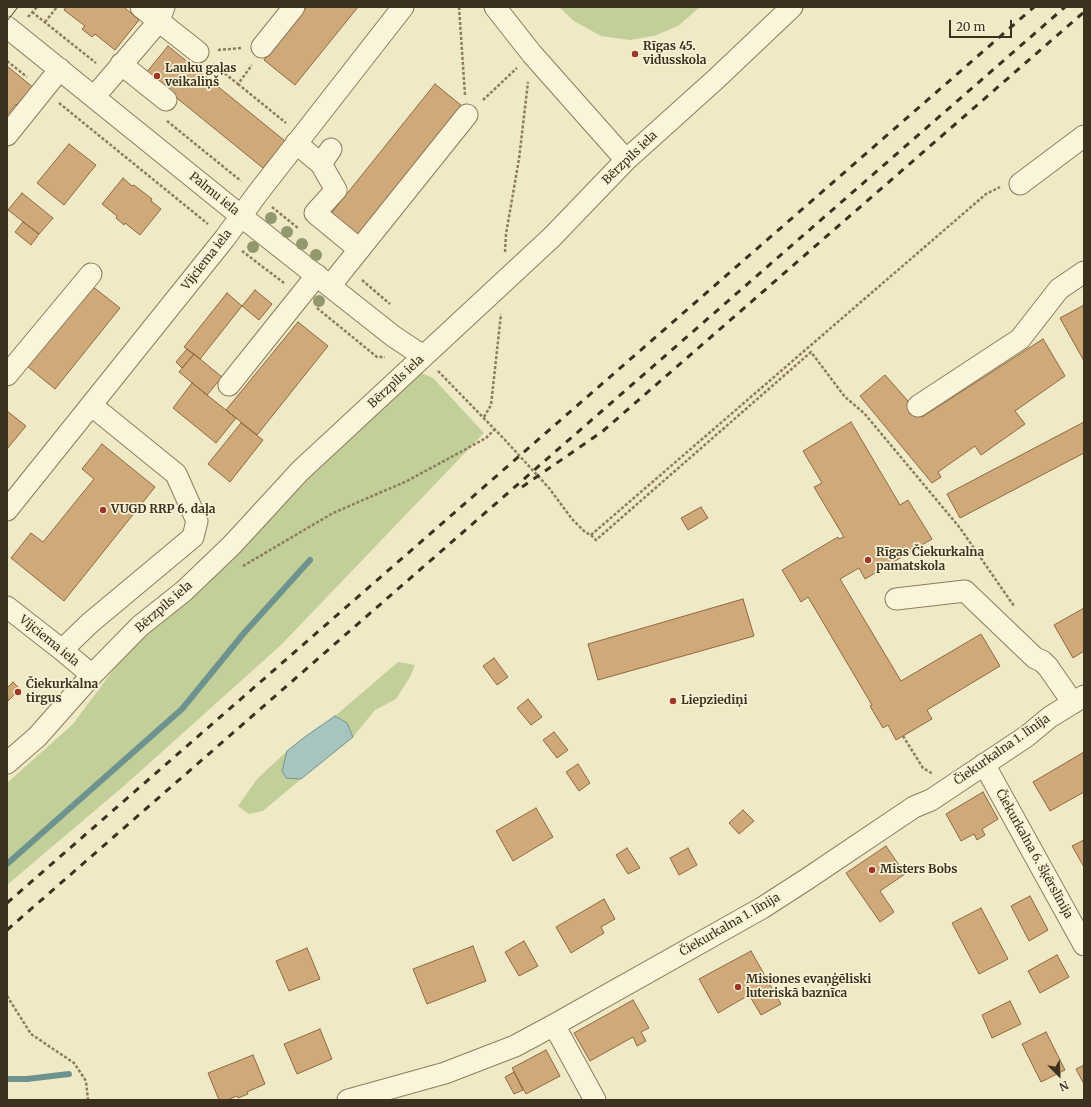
<!DOCTYPE html>
<html>
<head>
<meta charset="utf-8">
<style>
  body { margin:0 }
  #map { position:relative; width:1091px; height:1107px; overflow:hidden; background:#f0e9c6; font-family:Merriweather,serif }
  canvas { display:block }
  .frame { position:absolute; inset:0; border:8px solid #3c311f; pointer-events:none }
  .north { position:absolute; left:1039px; top:1055px; width:40px; height:40px; -webkit-text-stroke:3px #f7f2d6; paint-order:stroke; rotate:156deg; font-size:11px; font-weight:700; line-height:16px; text-align:center; color:#3c311f }
  .north::after { content:''; display:block; margin:auto; width:14px; height:18px; background:#3c311f; clip-path:polygon(50% 0,100% 100%,50% 72%,0 100%) }
  .scale { position:absolute; left:949px; top:20px; width:63px; height:18px; box-sizing:border-box; border:2px solid #3c311f; border-top:0; padding-left:5px; font-size:12px; line-height:14px; white-space:nowrap; color:#3c311f; -webkit-text-stroke:3px #f7f2d6; paint-order:stroke }
</style>
</head>
<body>
<div id="map">
<canvas width="1091" height="1107"></canvas>
<div class="frame"></div>
<div class="north">N</div>
<div class="scale">20 m</div>
</div>
<script>
const g = document.querySelector('canvas').getContext('2d');
g.lineJoin = 'round';
function fillPath(path, color) { g.fillStyle = color; g.fill(path, 'evenodd'); }
const shape = rows => new Path2D(rows.map(r => 'M' + r).join(''));
function stroke(path, color, width, dash) { g.strokeStyle = color; g.lineWidth = width; g.lineCap = dash ? 'butt' : 'round'; g.setLineDash(dash || []); g.stroke(path); }
function drawText(font, color, halo, rows, align = 'center') {
  g.font = font + ' Merriweather,serif'; g.lineWidth = 3.5; g.setLineDash([]); g.textBaseline = 'middle'; g.strokeStyle = halo; g.fillStyle = color; for (const [text, x, y, turn = 0] of rows) {
    g.save(); g.translate(x, y); g.rotate((+turn || 0) * Math.PI / 180); g.textAlign = isNaN(turn) ? turn : align; if (halo) g.strokeText(text, 0, 0); g.fillText(text, 0, 0); g.restore();
  }
}
const green = shape([
  [559,7,700,7,678,26,654,36,630,40,601,36,574,21],
  [421,373,433,378,484,433,281,645,125,785,7,885,7,783,73,724,122,658,230,559,291,495],
  [398,662,415,665,410,677,396,699,375,710,353,737,347,723,335,716],
  [287,751,282,771,285,778,301,779,263,811,249,814,238,806,257,779]
]);
const water = shape([
  [335,716,347,723,353,737,301,779,286,778,282,771,287,751,306,736,335,716]
]);
const stream = shape([
  [7,864,182,709,244,633,310,560],
  [7,1079,27,1079,69,1074]
]);
const building = shape([
  [66,7,124,7,139,20,115,50,95,34,92,37,82,29,85,26,64,10,66,7],
  [307,7,358,7,295,85,264,60,307,7],
  [168,46,285,141,263,168,146,73,168,46],
  [7,66,34,88,19,107,16,104,7,115,7,66],
  [435,84,462,106,356,238,329,216,435,84],
  [69,144,96,165,64,205,37,183,69,144],
  [123,178,132,186,134,185,152,199,151,201,161,209,140,235,125,223,124,225,116,218,117,216,102,204,123,178],
  [22,193,53,218,39,234,8,210,22,193],
  [23,222,39,234,31,245,15,232,23,222],
  [92,286,120,308,55,389,27,366,92,286],
  [255,290,272,304,259,320,242,306,255,290],
  [227,293,242,306,200,359,184,347,227,293],
  [1084,305,1084,361,1060,318,1084,305],
  [298,322,328,346,257,435,226,410,298,322],
  [1043,339,1065,376,1015,411,1025,424,981,455,975,446,938,472,941,477,932,483,860,396,885,375,922,417,1043,339],
  [187,349,194,354,182,368,176,362,187,349],
  [194,354,222,377,207,395,179,372,194,354],
  [192,383,236,418,216,443,173,408,192,383],
  [7,411,26,426,7,449,7,411],
  [851,422,900,505,908,500,932,539,865,579,859,568,840,579,901,681,981,634,1000,666,927,710,932,719,896,740,888,725,883,728,870,706,872,705,808,597,801,602,782,570,838,537,839,539,844,537,814,487,822,483,803,451,851,422],
  [1084,422,1084,453,960,518,947,494,1084,422],
  [241,423,263,440,230,482,208,464,241,423],
  [102,444,155,487,64,601,11,558,31,533,43,542,94,479,82,469,102,444],
  [701,507,708,518,688,530,681,518,701,507],
  [743,599,754,636,598,680,588,644,743,599],
  [1084,608,1084,651,1073,658,1054,625,1084,608],
  [494,658,508,677,497,685,483,666,494,658],
  [13,682,20,689,8,701,7,688,13,682],
  [528,699,542,717,531,725,517,708,528,699],
  [554,732,568,750,557,758,543,740,554,732],
  [1084,752,1084,792,1050,811,1033,782,1084,752],
  [578,764,590,783,579,791,566,772,578,764],
  [983,792,998,819,982,829,985,835,977,840,974,834,961,841,946,814,983,792],
  [536,808,553,837,513,861,496,831,536,808],
  [743,810,754,821,739,834,729,823,743,810],
  [1084,840,1084,867,1072,846,1084,840],
  [886,846,905,874,880,891,894,912,880,922,846,873,886,846],
  [627,848,640,868,628,874,616,855,627,848],
  [688,848,697,865,679,875,670,858,688,848],
  [1030,896,1048,930,1029,941,1011,906,1030,896],
  [604,899,615,919,601,927,604,933,571,953,556,927,604,899],
  [981,908,1008,959,979,974,952,923,981,908],
  [524,941,538,966,519,976,505,952,524,941],
  [473,946,486,981,427,1004,413,969,473,946],
  [307,948,320,979,289,991,276,961,307,948],
  [751,951,781,1004,761,1015,749,995,718,1013,699,979,751,951],
  [1057,955,1069,977,1040,993,1028,971,1057,955],
  [633,1000,649,1028,641,1032,646,1041,637,1046,633,1037,590,1061,574,1033,633,1000],
  [1010,1001,1021,1024,992,1038,982,1015,1010,1001],
  [320,1029,332,1059,297,1074,284,1044,320,1029],
  [1046,1032,1065,1070,1041,1082,1022,1044,1046,1032],
  [546,1050,560,1076,526,1094,512,1068,546,1050],
  [253,1055,265,1084,247,1092,248,1094,238,1098,237,1096,227,1100,219,1100,208,1073,253,1055],
  [1084,1065,1084,1084,1076,1069,1084,1065],
  [514,1072,523,1090,514,1094,505,1077,514,1072]
]);
const path = shape([
  [459,7,465,95],
  [32,12,96,63],
  [28,17,37,7],
  [45,22,57,7],
  [218,50,241,48],
  [7,61,27,77],
  [213,64,238,84,252,65],
  [238,84,286,123],
  [483,100,517,68],
  [59,103,208,224],
  [167,121,241,181],
  [272,207,298,228],
  [242,251,284,283],
  [505,252,506,234,519,159,528,82],
  [362,280,390,304],
  [317,308,377,357,385,357],
  [438,371,505,440,549,488,572,519,585,532,591,535,596,540,811,352,845,397,864,413,960,528,1014,606],
  [484,417,491,405,501,314],
  [591,535,986,194,1000,187],
  [243,566,333,513,407,481,466,449,486,438,495,429],
  [903,736,923,768,933,774],
  [7,996,31,1034,74,1063,86,1081,88,1100]
]);
const minor = shape([
  [141,7,198,52],
  [495,7,532,54,626,160],
  [7,27,241,216,393,336,423,356],
  [262,47,294,7],
  [121,64,166,100],
  [94,97,159,21,164,7],
  [7,135,60,69],
  [296,143,321,164,336,190,315,213,359,249],
  [321,164,331,149],
  [1020,184,1084,136],
  [330,286,467,115],
  [7,375,91,274],
  [229,385,317,275],
  [918,406,1020,339,1059,289,1084,272],
  [7,510,225,238,257,194,403,7],
  [896,599,965,591,1035,658,1042,661,1048,667,1073,703],
  [7,607,62,650,92,675],
  [62,650,90,623,193,537,197,521,176,474,91,405],
  [7,763,37,737,92,675,140,626,184,591,232,545,300,471,552,237,626,160,716,79,792,7],
  [984,764,1084,945],
  [554,1025,595,1100],
  [348,1100,445,1073,515,1046,554,1025,762,908,807,879,914,807,931,800,1027,736,1050,717,1084,696]
]);
const tram = shape([
  [7,21,18,7]
]);
const rail = shape([
  [522,487,603,431,1084,12],
  [7,903,1034,7],
  [7,930,1065,7]
]);
const trees = [
  [271,218],
  [287,232],
  [302,244],
  [253,247],
  [316,255],
  [319,301]
];
const markers = [
  [635,54,4,"#9e3628"],
  [157,76,4,"#9e3628"],
  [103,510,4,"#9e3628"],
  [868,560,4,"#9e3628"],
  [18,692,4,"#9e3628"],
  [673,701,4,"#9e3628"],
  [872,870,4,"#9e3628"],
  [738,987,4,"#9e3628"]
];
const poiNames = [
  ["Rīgas 45.",643,47],
  ["vidusskola",643,61],
  ["Lauku gaļas",165,69],
  ["veikaliņš",165,83],
  ["VUGD RRP 6. daļa",111,510],
  ["Rīgas Čiekurkalna",876,553],
  ["pamatskola",876,567],
  ["Čiekurkalna",26,685],
  ["tirgus",26,699],
  ["Liepziediņi",681,701],
  ["Misters Bobs",880,870],
  ["Misiones evaņģēliski",746,980],
  ["luteriskā baznīca",746,994]
];
const streetNames = [
  ["Bērzpils iela",630,158,-44],
  ["Palmu iela",214,194,39],
  ["Vijciema iela",207,260,-52],
  ["Bērzpils iela",396,382,-43],
  ["Bērzpils iela",164,607,-41],
  ["Vijciema iela",49,641,39],
  ["Čiekurkalna 1. līnija",1002,750,-35],
  ["Čiekurkalna 6. šķērslīnija",1034,854,61],
  ["Čiekurkalna 1. līnija",730,925,-30]
];
fillPath(green, '#c2cf99');
fillPath(water, '#a8c4bf');
stroke(water, '#6e938e', 1);
stroke(stream, '#6e938e', 6);
fillPath(building, '#d0a97b');
stroke(building, '#8d683f', 1);
stroke(minor, '#8d7c5b', 23);
stroke(path, '#8d7c5b', 2.5, [3, 2]);
stroke(minor, '#faf5da', 21);
stroke(tram, '#3c311f', 1);
stroke(rail, '#3c311f', 3, [7, 7]);
g.fillStyle = '#929a6d';
for (const [x, y] of trees) { g.beginPath(); g.arc(x, y, 6, 0, 2 * Math.PI); g.fill(); }
for (const [x, y, r, color] of markers) { const dot = new Path2D(); dot.arc(x, y, r, 0, 2 * Math.PI); g.fillStyle = color; g.fill(dot); stroke(dot, '#f7f2d6', 1.5); }
drawText('bold 12px', '#3c311f', '#f7f2d6', poiNames, 'left');
drawText('12px', '#3c311f', '#f7f2d6', streetNames);
</script>
</body>
</html>
